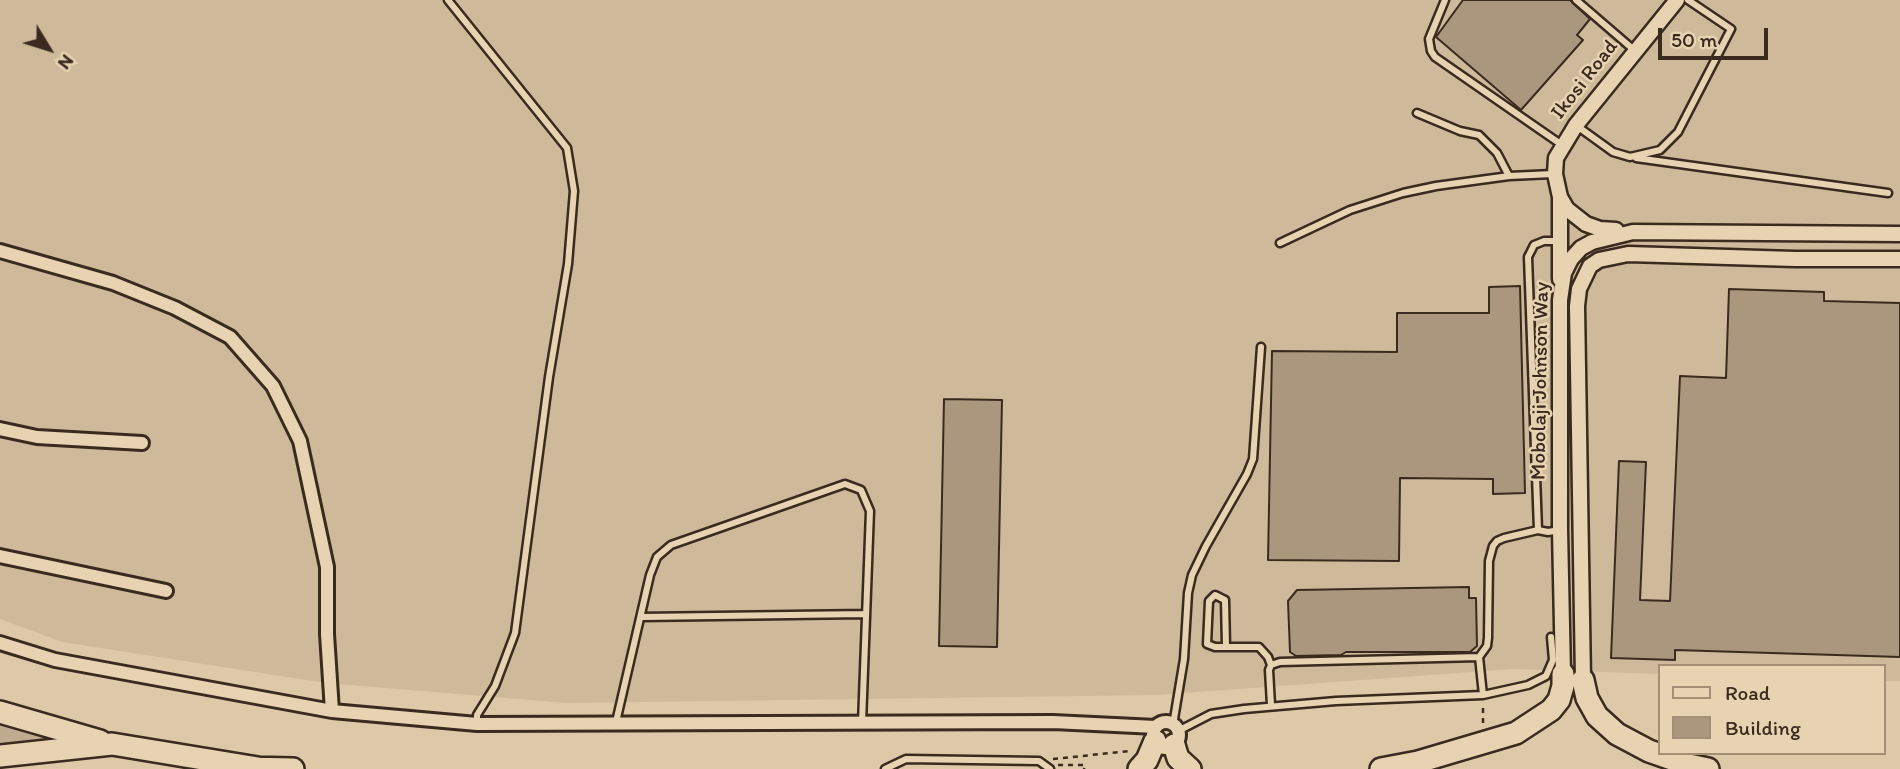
<!DOCTYPE html>
<html>
<head>
<meta charset="utf-8">
<style>
  body { margin:0 }
  #map { position:relative; width:1900px; height:769px; overflow:hidden; background:#ddc8a8; font-family:Itim,sans-serif }
  canvas { display:block }
  .legend { position:absolute; left:1658px; top:664px; width:228px; height:91px; box-sizing:border-box; background:#e7d2b1; border:2px solid #a28f76; margin:0; padding:9px 12px; list-style:none; font-size:21px; color:#3b2a1e }
  .legend li { display:flex; align-items:center; gap:14px; height:35px }
  .legend b { width:35px; border:2px solid #a28f76 }
  .north { position:absolute; left:14px; top:14px; width:70px; height:70px; -webkit-text-stroke:5px #e7d2b1; paint-order:stroke; rotate:128deg; font-size:19px; font-weight:700; line-height:28px; text-align:center; color:#3b2a1e }
  .north::after { content:''; display:block; margin:auto; width:24px; height:32px; background:#3b2a1e; clip-path:polygon(50% 0,100% 100%,50% 72%,0 100%) }
  .scale { position:absolute; left:1658px; top:28px; width:110px; height:32px; box-sizing:border-box; border:4px solid #3b2a1e; border-top:0; padding-left:9px; font-size:21px; line-height:24px; white-space:nowrap; color:#3b2a1e; -webkit-text-stroke:5px #e7d2b1; paint-order:stroke }
</style>
</head>
<body>
<div id="map">
<canvas width="1900" height="769"></canvas>
<ul class="legend">
<li><b style="height:9px;background:#e7d2b1"></b>Road</li>
<li><b style="height:19px;background:#aa977e"></b>Building</li>
</ul>
<div class="north">N</div>
<div class="scale">50 m</div>
</div>
<script>
const g = document.querySelector('canvas').getContext('2d');
g.lineJoin = 'round';
function fillPath(path, color) { g.fillStyle = color; g.fill(path, 'evenodd'); }
const shape = rows => new Path2D(rows.map(r => 'M' + r).join(''));
function stroke(path, color, width, dash) { g.strokeStyle = color; g.lineWidth = width; g.lineCap = dash ? 'butt' : 'round'; g.setLineDash(dash || []); g.stroke(path); }
function drawText(font, color, halo, rows, align = 'center') {
  g.font = font + ' Itim,sans-serif'; g.lineWidth = 5; g.setLineDash([]); g.textBaseline = 'middle'; g.strokeStyle = halo; g.fillStyle = color; for (const [text, x, y, turn = 0] of rows) {
    g.save(); g.translate(x, y); g.rotate((+turn || 0) * Math.PI / 180); g.textAlign = isNaN(turn) ? turn : align; if (halo) g.strokeText(text, 0, 0); g.fillText(text, 0, 0); g.restore();
  }
}
const built = shape([
  [0,0,1900,0,1900,681,1884,681,1884,666,1660,666,1660,674,1513,669,1156,695,566,703,326,683,62,642,0,619]
]);
const green = shape([
  [0,722,45,735,42,742,0,745]
]);
const building = shape([
  [1463,0,1570,0,1590,19,1577,35,1583,40,1521,110,1436,37,1463,0],
  [1520,286,1525,493,1493,494,1493,479,1400,478,1399,561,1268,560,1272,351,1397,352,1397,313,1489,313,1489,287,1520,286],
  [1729,289,1824,292,1824,301,1900,303,1900,657,1675,650,1675,660,1611,658,1619,461,1646,462,1640,600,1670,601,1680,376,1726,378,1729,289],
  [944,399,1002,400,997,647,939,646,944,399],
  [1469,587,1469,598,1476,598,1477,646,1470,652,1346,652,1341,655,1296,656,1290,652,1288,601,1297,590,1469,587]
]);
const path = shape([
  [1483,723,1483,705],
  [1053,759,1130,751],
  [1058,765,1085,765,1084,769]
]);
const service = shape([
  [448,0,567,148,574,191,568,264,549,377,515,633,495,686,477,715,477,724],
  [1445,0,1429,39,1431,51,1435,57,1562,145],
  [1576,0,1634,50],
  [1417,113,1460,131,1479,135,1497,153,1509,176],
  [1577,126,1613,152,1630,157,1660,150,1678,132,1731,29,1688,0],
  [1636,158,1888,193],
  [1280,243,1350,210,1403,193,1436,186,1509,176,1553,174],
  [1538,530,1528,257,1534,245,1544,241,1560,241],
  [641,617,866,614],
  [1226,646,1225,600,1215,595,1209,601,1207,644,1215,647,1259,647,1268,657,1271,665],
  [1479,657,1483,695],
  [1271,705,1269,670,1271,665,1280,662,1479,657,1487,646,1488,638,1489,561,1493,546,1497,541,1504,538,1538,530,1548,532,1560,530],
  [616,722,650,575,657,557,671,545,845,484,861,490,870,511,862,723],
  [1173,725,1184,659,1188,593,1192,575,1206,546,1247,474,1253,459,1261,347],
  [1178,731,1211,714,1244,709,1336,701,1483,695,1528,685,1546,676,1553,660,1551,637],
  [885,769,906,759,1039,761,1050,769]
]);
const minor = shape([
  [0,251,113,283,175,308,230,337,273,386,300,441,327,567,327,634,332,711],
  [0,429,37,437,142,443],
  [0,556,166,591],
  [0,643,55,660,332,711,477,724,1053,722,1156,727],
  '1153 735a13 13 0 1 1 26 0a13 13 0 1 1-26 0Z'
]);
const tertiary = shape([
  [1560,197,1567,209,1586,224,1600,229,1616,230],
  [1560,279,1560,197,1555,174,1556,158,1576,125,1677,0],
  [1563,674,1560,530,1560,300,1564,273,1571,259,1581,248,1592,242,1633,232,1900,234],
  [1583,680,1577,306,1579,289,1590,266,1599,260,1628,254,1795,259,1900,259]
]);
const motorway = shape([
  [1583,680,1587,698,1597,716,1617,734,1649,751,1689,765,1708,769],
  [0,712,100,741],
  [1174,745,1178,758,1190,769],
  [0,756,112,744,258,768],
  [247,768,293,769],
  [1139,769,1147,760,1155,741],
  [1381,769,1418,762,1516,733,1551,710,1559,700,1563,686,1563,674]
]);
const streetNames = [
  ["Ikosi Road",1585,80,-52],
  ["Mobolaji Johnson Way",1541,381,-89]
];
fillPath(built, '#ceb99b');
fillPath(green, '#bfab8f');
fillPath(building, '#aa977e');
stroke(building, '#3b2a1e', 2);
stroke(service, '#3b2a1e', 11);
stroke(minor, '#3b2a1e', 18);
stroke(tertiary, '#3b2a1e', 19);
stroke(motorway, '#3b2a1e', 26);
stroke(path, '#3b2a1e', 2.5, [5, 5]);
stroke(service, '#e7d2b1', 6);
stroke(minor, '#e7d2b1', 12);
stroke(tertiary, '#e7d2b1', 14);
stroke(motorway, '#e7d2b1', 21);
drawText('21px', '#3b2a1e', '#e7d2b1', streetNames);
</script>
</body>
</html>
